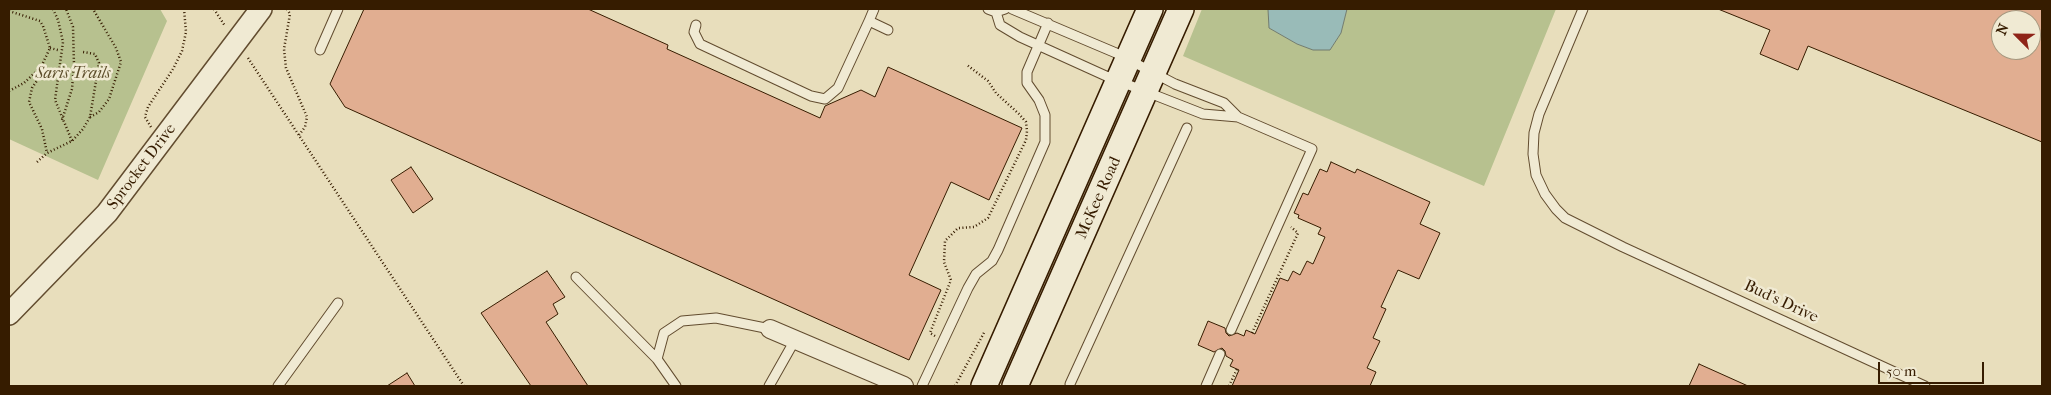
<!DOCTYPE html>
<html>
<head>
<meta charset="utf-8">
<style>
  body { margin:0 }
  #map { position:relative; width:2051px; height:395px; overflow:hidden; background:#e8debc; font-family:"IM FELL French Canon",serif }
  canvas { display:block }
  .frame { position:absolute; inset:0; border:10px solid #361c00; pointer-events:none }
  .north { position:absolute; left:1991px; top:10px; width:50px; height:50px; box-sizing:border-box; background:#f0ead3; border:1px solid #a6987f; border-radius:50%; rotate:293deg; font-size:14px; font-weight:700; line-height:20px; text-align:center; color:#361c00 }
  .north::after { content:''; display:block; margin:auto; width:18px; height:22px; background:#8f2418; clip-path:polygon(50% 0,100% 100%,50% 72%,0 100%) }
  .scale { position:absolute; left:1878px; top:362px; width:106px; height:22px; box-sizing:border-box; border:2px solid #361c00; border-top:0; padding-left:6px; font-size:15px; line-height:18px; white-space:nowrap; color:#361c00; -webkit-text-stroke:4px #f0ead3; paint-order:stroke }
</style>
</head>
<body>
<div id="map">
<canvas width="2051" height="395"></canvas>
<div class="frame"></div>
<div class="north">N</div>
<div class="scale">50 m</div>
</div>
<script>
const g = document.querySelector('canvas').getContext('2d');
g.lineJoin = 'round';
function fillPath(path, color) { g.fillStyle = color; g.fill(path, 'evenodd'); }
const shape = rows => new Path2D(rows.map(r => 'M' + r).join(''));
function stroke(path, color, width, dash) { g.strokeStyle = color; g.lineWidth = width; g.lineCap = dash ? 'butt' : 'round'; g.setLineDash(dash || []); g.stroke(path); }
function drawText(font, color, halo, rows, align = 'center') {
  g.font = font + ' "IM FELL French Canon",serif'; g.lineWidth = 5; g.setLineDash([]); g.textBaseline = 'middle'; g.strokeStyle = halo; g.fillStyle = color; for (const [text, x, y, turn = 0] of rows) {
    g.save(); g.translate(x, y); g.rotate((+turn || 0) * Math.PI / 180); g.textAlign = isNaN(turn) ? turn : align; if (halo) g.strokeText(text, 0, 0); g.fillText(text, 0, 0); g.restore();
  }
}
const green = shape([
  [9,9,160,9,167,21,98,180,9,139],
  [1202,9,1268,9,1269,28,1297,44,1313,50,1330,50,1341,33,1347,9,1556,9,1484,186,1183,56]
]);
const water = shape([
  [1268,9,1347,9,1341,33,1330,50,1313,50,1297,44,1269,28,1268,9]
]);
const building = shape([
  [364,9,588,9,668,45,667,49,820,118,825,106,861,90,875,97,888,67,1022,128,989,200,951,182,909,275,941,290,909,360,345,107,330,84,364,9],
  [1718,9,2042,9,2042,142,1808,46,1798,70,1760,54,1770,30,1718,9],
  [2001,20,2031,20,2031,50,2001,50,2001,20],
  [1331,162,1355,173,1357,169,1430,202,1420,224,1440,233,1419,279,1398,270,1381,307,1386,309,1373,338,1380,341,1367,368,1376,372,1370,386,1232,386,1239,370,1230,366,1233,360,1226,356,1225,351,1222,348,1214,352,1198,345,1208,321,1225,328,1226,333,1229,336,1237,333,1244,336,1246,330,1255,334,1280,278,1288,281,1293,271,1300,275,1307,261,1313,264,1325,237,1318,234,1321,228,1298,218,1299,215,1294,213,1303,193,1308,195,1320,169,1327,172,1331,162],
  [411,167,433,199,413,213,391,180,411,167],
  [547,271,565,297,553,304,558,314,546,322,588,386,531,386,481,313,547,271],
  [1699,364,1748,386,1689,386,1699,364],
  [407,373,415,386,387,386,407,373]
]);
const path = shape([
  [53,9,58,20,63,42,55,100,72,141],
  [214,9,225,26],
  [287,9,290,14,284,49,286,68,307,117,305,127,299,135],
  [9,11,40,21,43,26,50,48,41,67,40,76,32,88,29,102,42,129,47,153],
  [50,48,58,50],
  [248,58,464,386],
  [9,91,24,83,41,67],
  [90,117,99,112,109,99,121,62,116,48,93,9],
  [62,120,72,89,74,65,73,27,66,9],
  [151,127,145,117,148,107,173,69,182,51,186,32,184,9],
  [37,162,47,153,72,141,83,129,90,117,99,63,95,54,83,52],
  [1252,333,1298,233,1291,227],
  [935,336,930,333,951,280,944,262,945,241,958,228,974,227,988,218,1026,140,1027,131,1026,122,1019,114,996,93,988,81,967,65],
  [955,386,985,331],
  [1229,386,1237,369]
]);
const service = shape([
  [874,9,869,21,888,30],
  [988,9,996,12,1005,9],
  [1012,9,1116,53,1175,84,1224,103,1238,117],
  [1583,9,1539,114,1534,133,1533,154,1536,175,1545,194,1556,209,1565,218,1623,247,1925,386],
  [996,12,1000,25,1020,37,1106,76,1203,114,1238,117,1312,149,1231,330],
  [696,25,694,32,700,44,811,96,825,99,838,88,869,21],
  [320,50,338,9],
  [576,277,657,359],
  [1070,384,1187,128],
  [278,386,338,303],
  [676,386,657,359,664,333,682,321,716,318,770,329],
  [769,386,795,340],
  [922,386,968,288,976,274,992,261,998,250,1045,142,1045,115,1039,100,1027,83,1027,72,1048,23],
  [1206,386,1220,354]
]);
const minor = shape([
  [770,329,904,386]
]);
const tertiary = shape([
  [9,314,107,213,261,9]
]);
const secondary = shape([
  [984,386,1150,9],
  [1015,386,1181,9]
]);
const parkNames = [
  ["Saris Trails",73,74]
];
const streetNames = [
  ["Sprocket Drive",142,167,-53],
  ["McKee Road",1099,198,-66],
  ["Bud's Drive",1781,302,25]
];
fillPath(green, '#b7c18f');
fillPath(water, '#99bbb8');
stroke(water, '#717b6e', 1);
fillPath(building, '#e1ae91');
stroke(building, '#361c00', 1);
stroke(service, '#624c2f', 11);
stroke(minor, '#624c2f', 20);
stroke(tertiary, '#624c2f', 24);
stroke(secondary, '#361c00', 28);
stroke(path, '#361c00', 2.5, [1, 2.5]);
stroke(service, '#f0ead3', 9);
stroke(minor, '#f0ead3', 18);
stroke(tertiary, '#f0ead3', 21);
stroke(secondary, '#f0ead3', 25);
drawText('italic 16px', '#5d4e2b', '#f0ead3', parkNames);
drawText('16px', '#361c00', '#f0ead3', streetNames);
</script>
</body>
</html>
